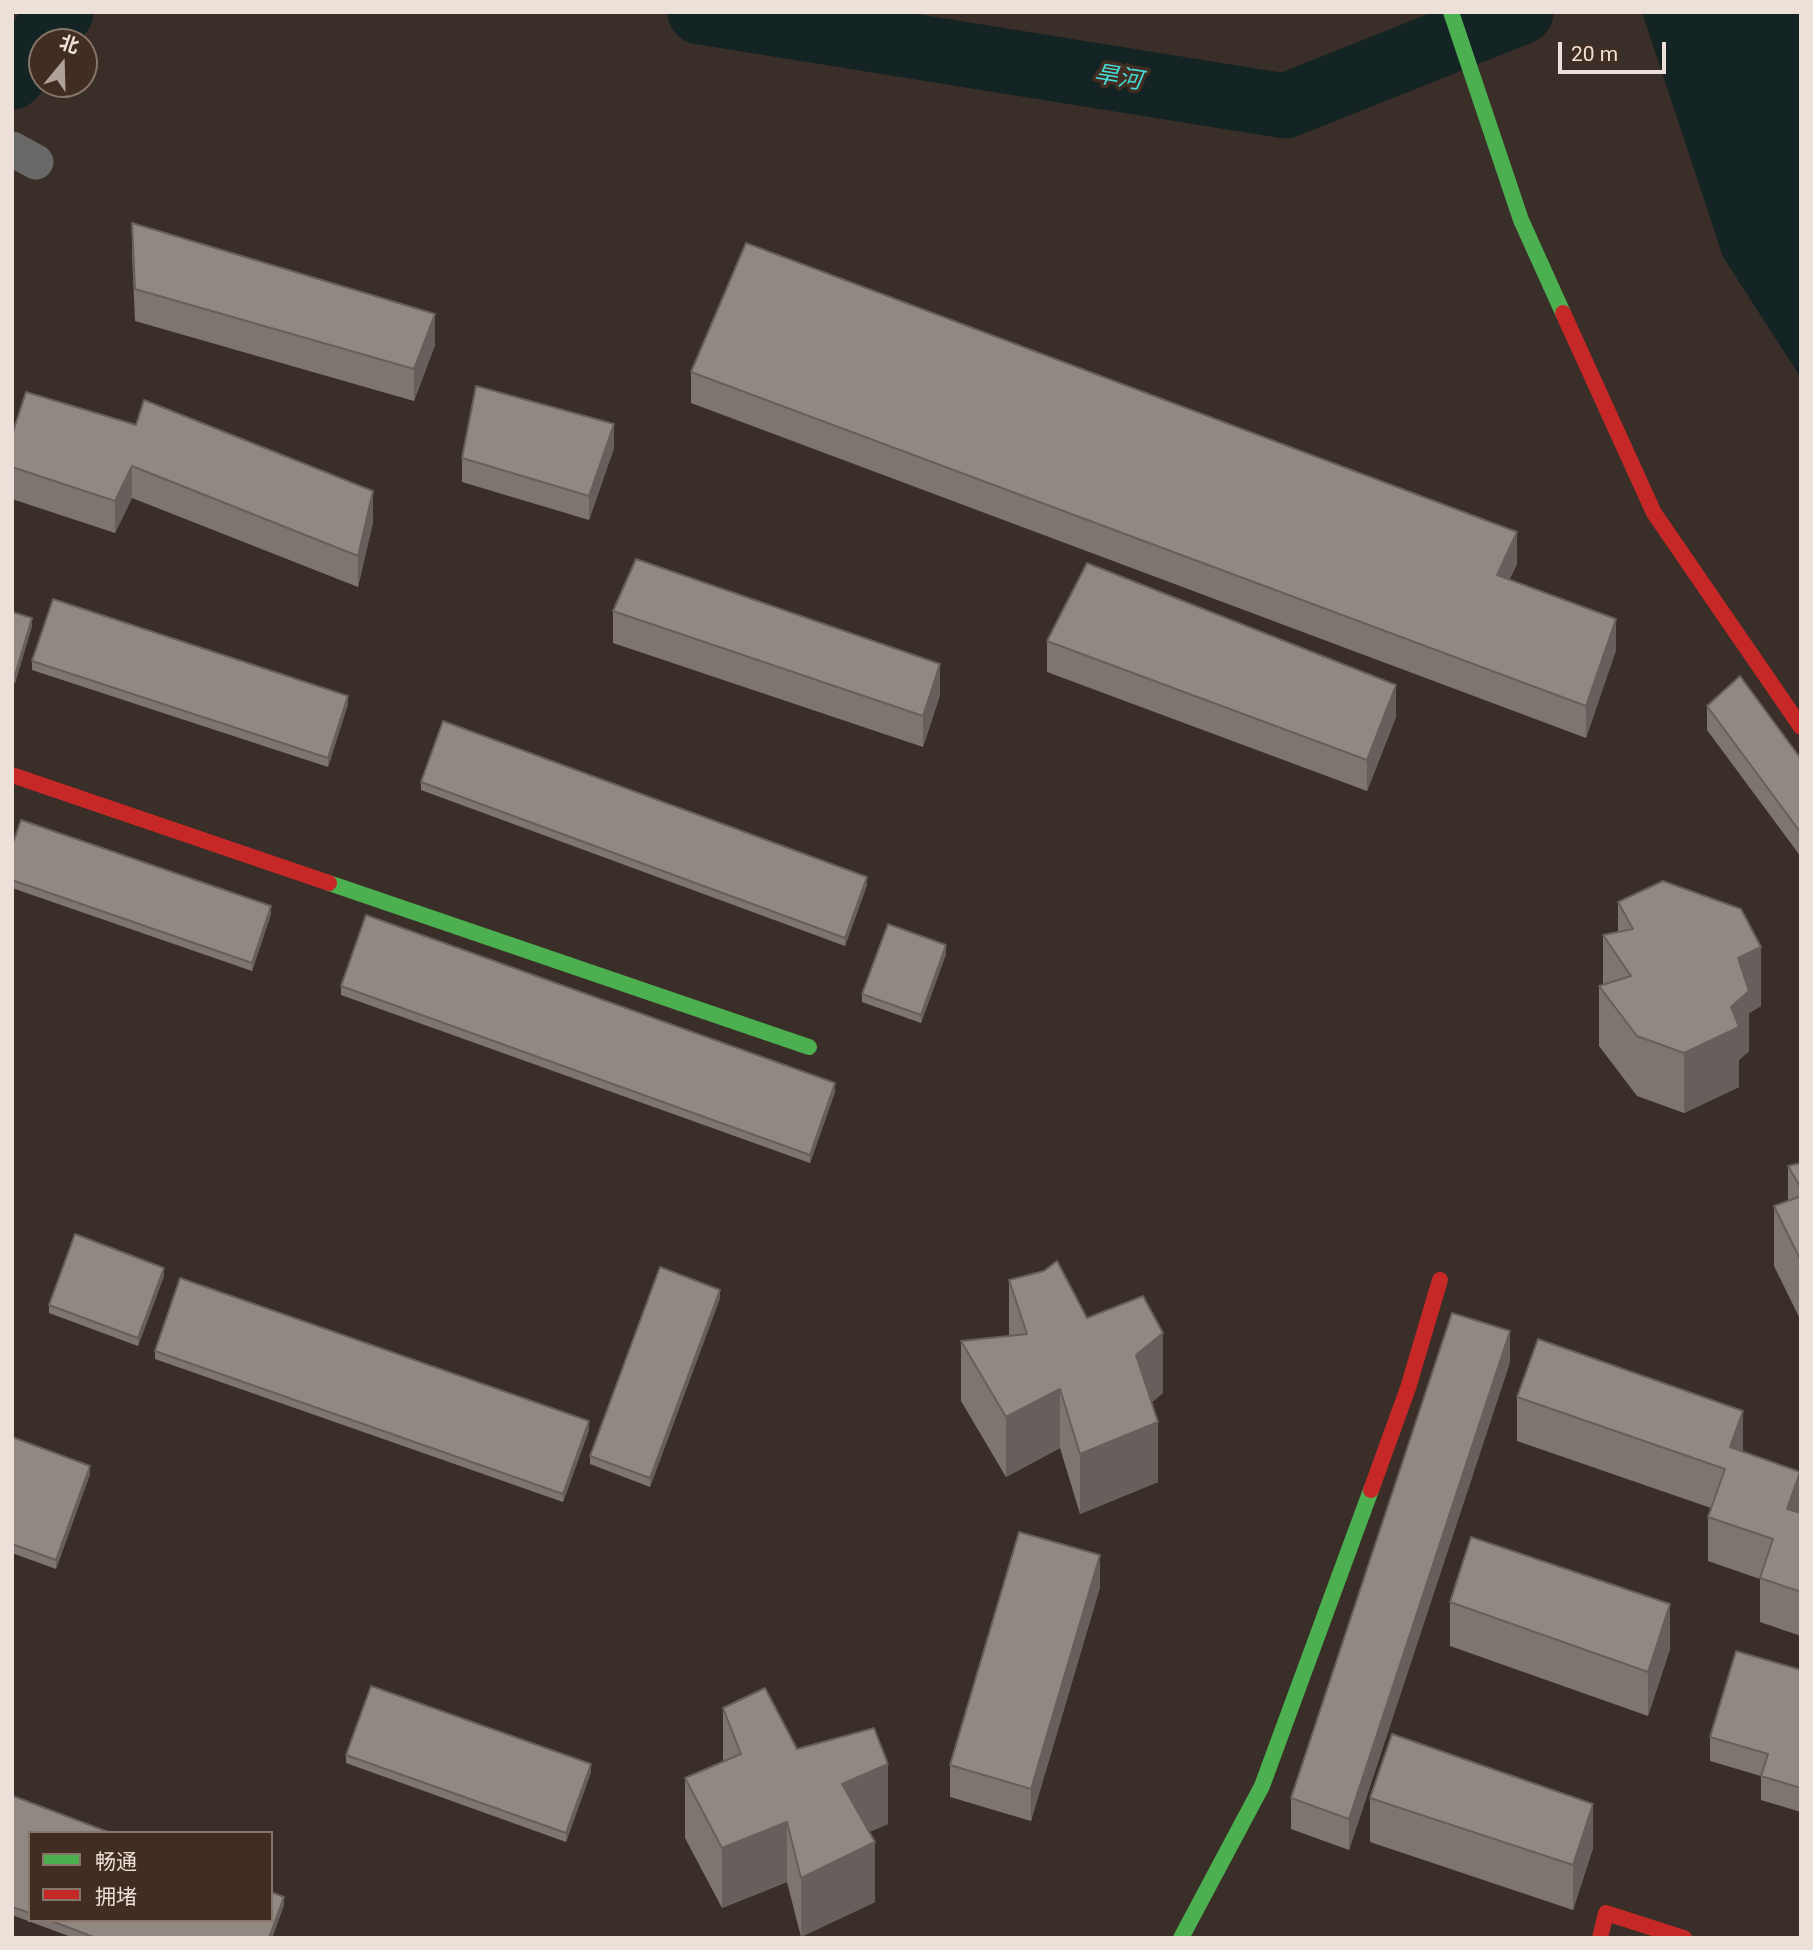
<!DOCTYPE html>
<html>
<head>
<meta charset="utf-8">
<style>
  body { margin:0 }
  #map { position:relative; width:1813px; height:1950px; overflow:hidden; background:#3a2f28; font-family:Roboto,"Noto Sans SC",sans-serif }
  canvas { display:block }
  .frame { position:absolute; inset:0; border:14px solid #ede0d8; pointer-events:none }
  .legend { position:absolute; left:28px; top:1831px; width:245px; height:91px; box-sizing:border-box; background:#412d21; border:2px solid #86756a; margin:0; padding:9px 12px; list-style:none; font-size:21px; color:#ede0d8 }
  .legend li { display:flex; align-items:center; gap:14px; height:35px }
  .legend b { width:35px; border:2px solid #86756a }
  .north { position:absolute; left:28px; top:28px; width:70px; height:70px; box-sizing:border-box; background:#412d21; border:2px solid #86756a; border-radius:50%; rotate:19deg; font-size:19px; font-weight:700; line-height:28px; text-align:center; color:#ede0d8 }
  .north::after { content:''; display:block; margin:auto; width:24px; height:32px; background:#aea29a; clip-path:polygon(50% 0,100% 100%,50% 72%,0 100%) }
  .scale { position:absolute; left:1558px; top:42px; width:108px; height:32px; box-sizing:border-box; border:4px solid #ede0d8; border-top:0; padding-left:9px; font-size:21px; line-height:24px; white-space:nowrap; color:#ede0d8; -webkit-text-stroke:5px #412d21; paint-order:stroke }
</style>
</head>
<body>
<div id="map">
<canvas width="1813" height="1950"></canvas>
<div class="frame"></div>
<ul class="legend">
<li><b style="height:9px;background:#4caf50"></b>畅通</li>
<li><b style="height:9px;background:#c62828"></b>拥堵</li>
</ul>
<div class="north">北</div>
<div class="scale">20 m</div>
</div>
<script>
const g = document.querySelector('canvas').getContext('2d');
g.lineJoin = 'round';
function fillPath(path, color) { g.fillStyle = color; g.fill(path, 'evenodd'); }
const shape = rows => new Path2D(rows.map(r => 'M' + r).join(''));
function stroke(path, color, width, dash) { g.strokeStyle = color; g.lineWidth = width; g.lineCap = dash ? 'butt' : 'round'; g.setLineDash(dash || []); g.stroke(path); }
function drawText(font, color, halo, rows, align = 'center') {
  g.font = font + ' Roboto,"Noto Sans SC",sans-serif'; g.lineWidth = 7; g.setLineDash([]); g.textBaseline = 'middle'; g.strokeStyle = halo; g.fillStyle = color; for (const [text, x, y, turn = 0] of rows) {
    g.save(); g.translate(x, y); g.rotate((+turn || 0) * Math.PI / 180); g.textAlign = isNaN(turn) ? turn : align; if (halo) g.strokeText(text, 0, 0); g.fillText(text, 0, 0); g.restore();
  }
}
const water = shape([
  [1642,12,1800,12,1801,378,1723,257]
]);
const river = shape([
  [700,12,1285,106,1521,12],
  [12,77,61,12]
]);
const street = shape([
  [12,149,36,162]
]);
const fast = shape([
  [1451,12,1521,220,1563,313],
  [329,883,809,1047],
  [1181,1938,1262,1786,1371,1490]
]);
const jam = shape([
  [1563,313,1654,513,1801,727],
  [12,775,329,883],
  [1371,1490,1408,1388,1440,1280],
  [1600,1938,1606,1913,1684,1938]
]);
const wall = shape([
  [132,223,435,345,414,401,135,321,132,254],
  [691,372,1517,564,1509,580,1616,650,1586,738,691,403],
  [12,435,373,522,358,587,132,498,115,533,12,499],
  [614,448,589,520,462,482,462,458],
  [613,611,940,695,923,747,613,643],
  [12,612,32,626,15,683,12,682],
  [1047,641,1396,717,1367,791,1047,672],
  [32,661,348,704,328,767,32,670],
  [1707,706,1801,759,1801,857,1707,730],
  [421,782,867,885,845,946,421,790],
  [12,846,271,914,252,971,12,888],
  [1618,902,1761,1006,1749,1013,1749,1051,1739,1060,1739,1087,1684,1113,1637,1096,1599,1046,1599,986,1603,985,1603,935,1618,932],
  [946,954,921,1023,862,1002,862,994],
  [341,986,835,1092,810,1163,341,995],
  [1801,1163,1801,1317,1799,1317,1774,1266,1774,1206,1788,1201,1788,1166],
  [164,1276,138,1346,49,1313,49,1305],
  [1009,1280,1087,1318,1163,1393,1152,1402,1158,1482,1080,1514,1060,1448,1006,1477,961,1401,961,1341,1009,1336],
  [720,1298,650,1487,590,1464,590,1456],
  [155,1351,589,1430,563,1502,155,1359],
  [1510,1362,1349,1850,1291,1829,1291,1798],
  [1517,1397,1743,1452,1801,1513,1801,1636,1760,1622,1760,1579,1708,1561,1708,1517,1711,1508,1517,1441],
  [12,1437,90,1474,56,1569,12,1553],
  [1100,1587,1031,1821,950,1797,950,1765],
  [1450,1602,1670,1649,1648,1716,1450,1646],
  [1801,1670,1801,1812,1761,1800,1761,1776,1710,1761,1710,1737],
  [723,1708,797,1749,888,1824,869,1832,875,1902,801,1937,787,1882,722,1908,685,1838,685,1778,723,1762],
  [346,1755,591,1772,566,1842,346,1763],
  [1370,1798,1593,1848,1573,1910,1370,1842],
  [12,1800,30,1833,30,1920,271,1920,284,1905,272,1938,74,1938,12,1915]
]);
const shadedWall = shape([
  [435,314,435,345,414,401,414,369],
  [614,424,614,448,589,520,589,496],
  [132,466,132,498,115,533,115,501],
  [373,491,373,522,358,587,358,556],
  [1517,532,1517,564,1497,606,1497,575],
  [32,618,32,626,15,683,15,675],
  [1616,619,1616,650,1586,738,1586,706],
  [940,664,940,695,923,747,923,716],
  [1396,685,1396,717,1367,791,1367,760],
  [348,696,348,704,328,767,328,758],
  [867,877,867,885,845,946,845,938],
  [271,906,271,914,252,971,252,963],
  [946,945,946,954,921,1023,921,1015],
  [1761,947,1761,1006,1749,1013,1749,1051,1739,1060,1739,1087,1684,1113,1684,1053,1731,1007,1738,958],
  [835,1083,835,1092,810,1163,810,1155],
  [164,1268,164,1276,138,1346,138,1338],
  [720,1290,720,1298,650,1487,650,1478],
  [1510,1331,1510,1362,1349,1850,1349,1819],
  [1163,1333,1163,1393,1136,1415,1136,1355],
  [1060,1389,1060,1448,1006,1477,1006,1417],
  [1743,1411,1743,1456,1730,1447],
  [589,1421,589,1430,563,1502,563,1494],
  [1158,1422,1158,1482,1080,1514,1080,1454],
  [90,1466,90,1474,56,1569,56,1560],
  [1800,1472,1800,1516,1787,1509],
  [1100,1555,1100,1587,1031,1821,1031,1789],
  [1670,1604,1670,1649,1648,1716,1648,1672],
  [591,1764,591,1772,566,1842,566,1833],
  [888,1764,888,1824,842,1843,842,1784],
  [1593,1804,1593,1848,1573,1910,1573,1865],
  [787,1822,787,1882,722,1908,722,1848],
  [875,1842,875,1902,801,1937,801,1878],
  [284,1897,284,1905,272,1938,269,1938]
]);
const building = shape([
  [132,223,435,314,414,369,135,289,132,223],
  [746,243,1517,532,1497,575,1616,619,1586,706,691,372,746,243],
  [476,386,614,424,589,496,462,458,476,386],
  [26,392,136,425,144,400,373,491,358,556,132,466,115,501,12,467,12,435,26,392],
  [636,559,940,664,923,716,613,611,636,559],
  [1087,563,1396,685,1367,760,1047,641,1087,563],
  [53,599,348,696,328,758,32,661,53,599],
  [12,612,32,618,15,675,12,674,12,612],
  [1740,676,1801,759,1801,833,1707,706,1740,676],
  [443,721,867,877,845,938,421,782,443,721],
  [21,820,271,906,252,963,12,880,12,846,21,820],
  [1663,881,1741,909,1761,947,1738,958,1749,991,1731,1007,1739,1027,1684,1053,1637,1036,1599,986,1631,976,1603,935,1633,929,1618,902,1663,881],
  [366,915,835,1083,810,1155,341,986,366,915],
  [888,924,946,945,921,1015,862,994,888,924],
  [1801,1163,1801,1188,1788,1166,1801,1163],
  [1801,1196,1801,1257,1799,1257,1774,1206,1801,1196],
  [75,1234,164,1268,138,1338,49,1305,75,1234],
  [1057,1261,1087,1318,1143,1296,1163,1333,1136,1355,1158,1422,1080,1454,1060,1389,1006,1417,961,1341,1027,1334,1009,1280,1044,1271,1057,1261],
  [660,1267,720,1290,650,1478,590,1456,660,1267],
  [180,1278,589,1421,563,1494,155,1351,180,1278],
  [1452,1313,1510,1331,1349,1819,1291,1798,1452,1313],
  [1538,1339,1743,1411,1730,1447,1800,1472,1787,1509,1801,1513,1801,1592,1760,1578,1773,1539,1708,1517,1725,1469,1517,1397,1538,1339],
  [12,1437,90,1466,56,1560,12,1544,12,1437],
  [1019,1532,1100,1555,1031,1789,950,1765,1019,1532],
  [1471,1537,1670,1604,1648,1672,1450,1602,1471,1537],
  [1736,1651,1801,1670,1801,1788,1761,1776,1768,1754,1710,1737,1736,1651],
  [371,1686,591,1764,566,1833,346,1755,371,1686],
  [765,1688,797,1749,874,1728,888,1764,842,1784,875,1842,801,1878,787,1822,722,1848,685,1778,741,1754,723,1708,765,1688],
  [1392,1734,1593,1804,1573,1865,1370,1798,1392,1734],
  [13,1796,111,1833,30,1833,30,1913,12,1907,12,1800,13,1796],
  [271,1892,284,1897,269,1938,96,1938,49,1920,271,1920,271,1892]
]);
const waterNames = [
  ["旱河",1118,79,9]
];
fillPath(water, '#142323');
stroke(river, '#142323', 65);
stroke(street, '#686866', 35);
stroke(fast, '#4caf50', 16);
stroke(jam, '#c62828', 16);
fillPath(wall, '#7e7570');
fillPath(shadedWall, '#665f5b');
fillPath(building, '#928882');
stroke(building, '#665f5b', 2);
drawText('italic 24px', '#47d9d6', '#412d21', waterNames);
</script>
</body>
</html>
